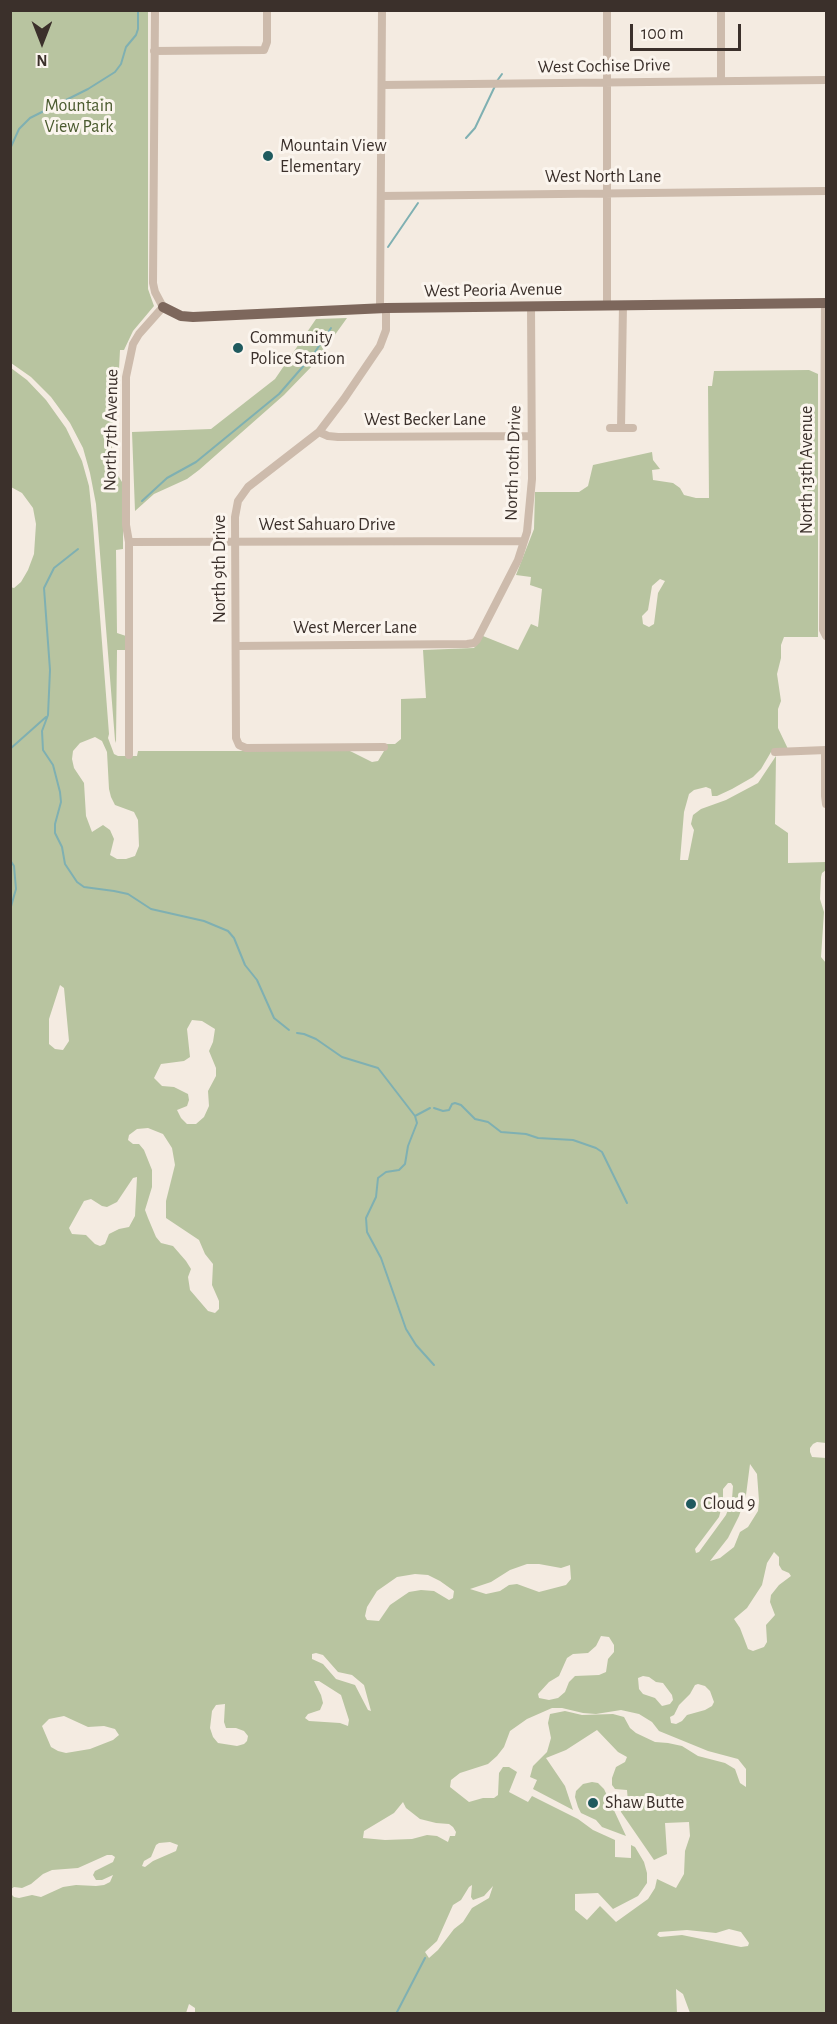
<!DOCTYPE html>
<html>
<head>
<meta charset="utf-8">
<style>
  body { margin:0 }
  #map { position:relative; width:837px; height:2024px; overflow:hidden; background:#f4ebe1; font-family:"Alegreya Sans",sans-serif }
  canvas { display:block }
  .frame { position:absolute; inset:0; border:12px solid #3b302b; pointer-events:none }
  .north { position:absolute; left:12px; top:12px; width:60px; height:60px; -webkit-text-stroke:4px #fbf5ee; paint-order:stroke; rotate:180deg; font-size:16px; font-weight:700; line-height:24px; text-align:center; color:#3b302b }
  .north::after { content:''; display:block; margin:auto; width:21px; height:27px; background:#3b302b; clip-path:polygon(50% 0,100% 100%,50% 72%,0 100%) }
  .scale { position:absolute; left:630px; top:24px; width:111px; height:27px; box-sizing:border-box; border:3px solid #3b302b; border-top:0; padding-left:8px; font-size:18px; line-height:21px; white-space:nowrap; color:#3b302b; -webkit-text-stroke:4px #fbf5ee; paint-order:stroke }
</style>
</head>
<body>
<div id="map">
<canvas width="837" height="2024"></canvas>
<div class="frame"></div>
<div class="north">N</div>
<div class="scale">100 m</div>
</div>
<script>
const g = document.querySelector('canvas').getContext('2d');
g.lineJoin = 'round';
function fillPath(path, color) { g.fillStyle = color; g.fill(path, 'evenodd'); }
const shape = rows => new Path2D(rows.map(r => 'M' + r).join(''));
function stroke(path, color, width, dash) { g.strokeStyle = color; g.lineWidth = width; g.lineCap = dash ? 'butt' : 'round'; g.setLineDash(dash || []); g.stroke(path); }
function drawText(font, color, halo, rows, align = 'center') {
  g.font = font + ' "Alegreya Sans",sans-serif'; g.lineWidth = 6; g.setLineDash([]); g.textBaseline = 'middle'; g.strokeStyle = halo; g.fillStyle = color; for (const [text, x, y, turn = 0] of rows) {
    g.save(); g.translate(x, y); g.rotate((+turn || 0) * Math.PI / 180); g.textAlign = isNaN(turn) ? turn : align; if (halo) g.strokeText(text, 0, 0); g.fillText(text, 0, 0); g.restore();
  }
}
const green = shape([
  [10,11,148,11,148,289,154,306,133,331,124,350,120,350,117,407,111,432,113,467,122,482,123,511,123,549,116,550,117,633,126,636,127,650,117,650,116,743,115,740,96,504,90,473,83,448,70,423,51,397,31,377,11,363],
  [347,318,314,364,284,395,199,470,187,479,154,494,135,511,132,432,211,429,275,379,316,319],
  [11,368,27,380,46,400,66,428,82,461,89,486,93,525,109,734,108,738,114,754,118,756,137,756,138,751,350,751,372,762,378,761,384,751,384,744,395,744,401,739,401,699,426,698,423,650,474,648,483,636,518,650,531,624,538,627,542,589,530,585,531,577,516,575,534,529,535,492,579,492,588,486,593,465,652,452,653,460,660,469,652,470,653,480,673,483,680,488,684,495,696,498,709,498,708,386,712,386,714,371,809,370,818,374,818,637,784,637,781,645,781,658,777,674,781,701,778,709,778,728,788,749,771,752,761,769,753,777,732,789,717,796,712,796,711,789,706,787,694,790,689,794,684,812,680,860,688,860,694,830,691,824,693,815,701,809,726,800,758,783,776,756,775,824,788,833,788,863,826,862,826,870,822,873,821,877,820,899,824,912,821,957,826,963,826,1443,817,1442,813,1444,810,1448,810,1452,812,1457,826,1458,826,2013,690,2013,683,1994,676,1989,677,2014,195,2014,195,2008,189,2004,186,2013,11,2013,11,1894,14,1897,19,1898,32,1895,41,1897,63,1887,76,1885,96,1886,104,1885,110,1882,113,1875,102,1880,96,1880,93,1875,95,1871,113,1862,115,1857,112,1855,107,1855,78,1868,52,1870,43,1874,31,1884,22,1888,14,1887,11,1889,10,587,14,588,21,582,28,570,34,554,36,524,33,508,22,493,11,487],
  [660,579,665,581,658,593,654,624,649,627,643,624,642,616,648,610,652,586],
  [95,737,102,741,107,752,109,789,111,797,115,805,134,812,138,820,139,846,135,856,126,859,117,859,110,855,114,839,110,830,103,825,92,832,86,816,84,783,74,768,72,759,73,751,80,743],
  [60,985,64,988,69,1041,63,1050,55,1049,49,1044,49,1019],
  [192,1020,202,1021,215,1029,213,1042,209,1051,216,1068,216,1076,208,1091,209,1106,204,1117,196,1124,187,1124,181,1118,177,1110,187,1106,189,1100,188,1094,174,1087,162,1086,154,1078,161,1064,184,1061,190,1057,187,1029],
  [148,1128,163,1134,172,1148,175,1165,166,1201,166,1218,199,1240,205,1254,213,1264,212,1285,219,1301,219,1309,215,1313,208,1311,190,1290,188,1277,191,1269,186,1261,173,1246,161,1243,156,1237,148,1218,145,1210,152,1187,152,1170,144,1150,139,1144,133,1144,128,1140,129,1135,137,1129],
  [137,1177,135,1216,129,1227,119,1229,109,1234,105,1244,100,1246,95,1244,86,1235,72,1234,69,1228,84,1201,91,1199,102,1206,107,1207,117,1202,133,1178],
  [750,1464,757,1474,759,1501,758,1511,748,1527,740,1532,734,1547,720,1558,710,1561,728,1538,739,1516,746,1495],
  [728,1483,731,1483,733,1486,732,1499,726,1515,699,1552,696,1553,695,1549,719,1517,723,1502,723,1489],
  [774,1552,779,1557,779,1565,782,1570,789,1573,791,1576,779,1585,771,1595,770,1602,775,1615,766,1625,767,1642,764,1647,753,1651,748,1649,740,1628,734,1619,747,1608,762,1585,767,1563],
  [527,1564,539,1564,561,1568,570,1565,571,1579,566,1585,539,1592,517,1584,509,1585,500,1591,486,1594,470,1589,491,1582,510,1570],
  [415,1574,428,1575,440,1581,454,1591,453,1598,449,1600,434,1591,421,1590,409,1592,390,1605,379,1621,367,1620,365,1616,367,1607,377,1591,397,1577],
  [601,1636,609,1637,614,1645,614,1652,608,1659,606,1672,599,1675,575,1676,569,1682,565,1692,558,1698,549,1700,539,1698,538,1694,549,1682,559,1676,567,1658,573,1654,588,1653,596,1646],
  [316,1653,323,1655,338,1672,352,1675,364,1685,371,1711,368,1710,355,1685,336,1679,323,1664,312,1659,312,1654],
  [643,1676,649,1677,656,1682,663,1683,672,1695,673,1700,670,1704,662,1706,655,1698,643,1694,639,1689,638,1678],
  [314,1681,319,1681,341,1695,349,1720,348,1726,340,1723,309,1721,305,1718,308,1714,320,1710,323,1703,321,1695],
  [698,1684,705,1686,710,1691,714,1702,712,1706,705,1710,687,1715,682,1721,676,1724,671,1723,670,1717,674,1715,679,1705,690,1694,695,1685],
  [225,1704,224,1722,226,1728,236,1728,244,1731,248,1736,247,1741,244,1744,237,1746,218,1743,213,1737,210,1728,212,1711,216,1705],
  [552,1708,562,1708,583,1713,596,1714,621,1710,639,1714,652,1722,659,1731,708,1751,738,1759,746,1769,746,1787,740,1783,735,1769,725,1763,698,1756,682,1746,668,1743,655,1742,636,1733,630,1728,624,1717,613,1714,582,1715,565,1711,550,1714,548,1723,551,1738,547,1752,533,1766,530,1777,537,1780,533,1789,573,1810,565,1786,546,1758,566,1750,597,1730,618,1752,627,1757,625,1762,616,1767,612,1778,612,1785,615,1789,627,1790,628,1802,621,1803,620,1805,621,1812,654,1860,667,1854,665,1823,689,1822,690,1836,685,1851,684,1874,676,1888,657,1879,655,1888,648,1899,616,1922,600,1906,587,1920,575,1910,575,1894,598,1893,613,1909,638,1896,647,1883,647,1873,644,1862,635,1847,631,1845,631,1858,615,1857,615,1840,593,1830,578,1819,532,1796,528,1802,509,1792,517,1772,509,1767,503,1767,499,1773,498,1795,494,1798,483,1798,469,1802,450,1787,451,1780,460,1773,488,1764,497,1756,504,1747,510,1731,527,1719],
  [64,1716,88,1727,104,1726,115,1729,119,1735,113,1740,90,1749,66,1753,58,1751,51,1747,42,1726,49,1719],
  [403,1802,406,1808,420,1819,436,1823,449,1824,453,1827,456,1832,455,1836,450,1836,448,1842,437,1836,427,1835,412,1839,385,1840,363,1838,364,1831,394,1813],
  [170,1842,178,1845,176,1851,153,1861,145,1867,142,1866,144,1861,151,1857,156,1845,159,1843],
  [472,1885,471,1897,473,1900,484,1896,493,1886,489,1898,472,1908,463,1922,454,1929,438,1950,429,1958,425,1952,437,1941,453,1905,461,1900,469,1887],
  [729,1929,741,1932,749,1943,748,1946,741,1947,682,1935,660,1937,657,1935,659,1932,687,1930,716,1933],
  [592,1782,598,1783,604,1789,626,1836,602,1827,596,1820,581,1813,578,1807,575,1797,576,1791,583,1784]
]);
const stream = shape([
  [497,81,502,74],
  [466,138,475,128,495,86],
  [10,149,19,129,30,118,88,89,115,72,121,64,126,47,136,35,138,29,138,10],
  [388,247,418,203],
  [142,501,167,478,196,462,279,394,313,355,331,328],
  [78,549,54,568,44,588,50,670,48,715,42,731,43,750,53,765,60,792,61,802,55,824,55,833,62,847,65,864,77,882,84,887,114,891,128,894,151,909,204,921,228,931,234,938,245,965,257,980,274,1018,289,1030],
  [10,749,46,717],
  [10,860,14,866,16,889,10,910],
  [297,1033,304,1034,316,1039,342,1057,378,1068,415,1116,417,1123,408,1146,405,1164,399,1170,386,1172,378,1178,376,1197,366,1218,367,1232,381,1258,406,1329,416,1345,434,1365],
  [434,1108,443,1111,449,1110,452,1104,455,1103,461,1105,475,1119,488,1122,501,1132,526,1134,538,1138,573,1140,596,1148,602,1152,627,1203],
  [415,1116,430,1108],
  [396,2014,425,1958]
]);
const minor = shape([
  [721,10,721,81],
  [154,51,264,50,267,42,267,10],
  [382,85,826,80],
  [381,196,826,191],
  [825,303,823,630,826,636],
  [607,305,607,10],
  [380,308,382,10],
  [610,428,633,428],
  [621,428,623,305],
  [319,432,328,436,338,437,531,436],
  [129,542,524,541],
  [237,646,467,644,474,643,477,640,518,560,527,532,532,479,531,306],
  [384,747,246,748,239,745,236,738,235,517,238,501,248,487,319,432,344,399,380,346,386,330,386,308],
  [825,750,825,796,826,804],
  [775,752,826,750],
  [129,755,129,542,126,525,126,377,133,344,139,334,163,307,155,292,153,283,155,10]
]);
const major = shape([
  [163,307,181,316,193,317,386,308,826,303]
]);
const markers = [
  [268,156,6,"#1f5a5e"],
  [238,348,6,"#1f5a5e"],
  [691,1504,6,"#1f5a5e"],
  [593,1803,6,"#1f5a5e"]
];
const streetNames = [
  ["West Cochise Drive",604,66,-1],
  ["West North Lane",603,177],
  ["West Peoria Avenue",493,290,-1],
  ["West Becker Lane",425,420],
  ["North 7th Avenue",111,430,-89],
  ["North 10th Drive",513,463,-88],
  ["North 13th Avenue",807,470,-90],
  ["West Sahuaro Drive",327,525],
  ["North 9th Drive",220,569,-90],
  ["West Mercer Lane",355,628]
];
const parkNames = [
  ["Mountain",79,106],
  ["View Park",79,127]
];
const poiNames = [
  ["Mountain View",280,146],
  ["Elementary",280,167],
  ["Community",250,338],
  ["Police Station",250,359],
  ["Cloud 9",703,1504],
  ["Shaw Butte",605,1803]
];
fillPath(green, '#b8c4a0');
stroke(stream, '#7fb0b2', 2);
stroke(minor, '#cdbbac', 8);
stroke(major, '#7d675c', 10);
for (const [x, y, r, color] of markers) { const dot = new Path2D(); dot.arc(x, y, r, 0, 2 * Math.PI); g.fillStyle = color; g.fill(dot); stroke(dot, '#fbf5ee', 2); }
drawText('18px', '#3b302b', '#fbf5ee', streetNames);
drawText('18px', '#4a5a2e', '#fbf5ee', parkNames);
drawText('18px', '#3b302b', '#fbf5ee', poiNames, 'left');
</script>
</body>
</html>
